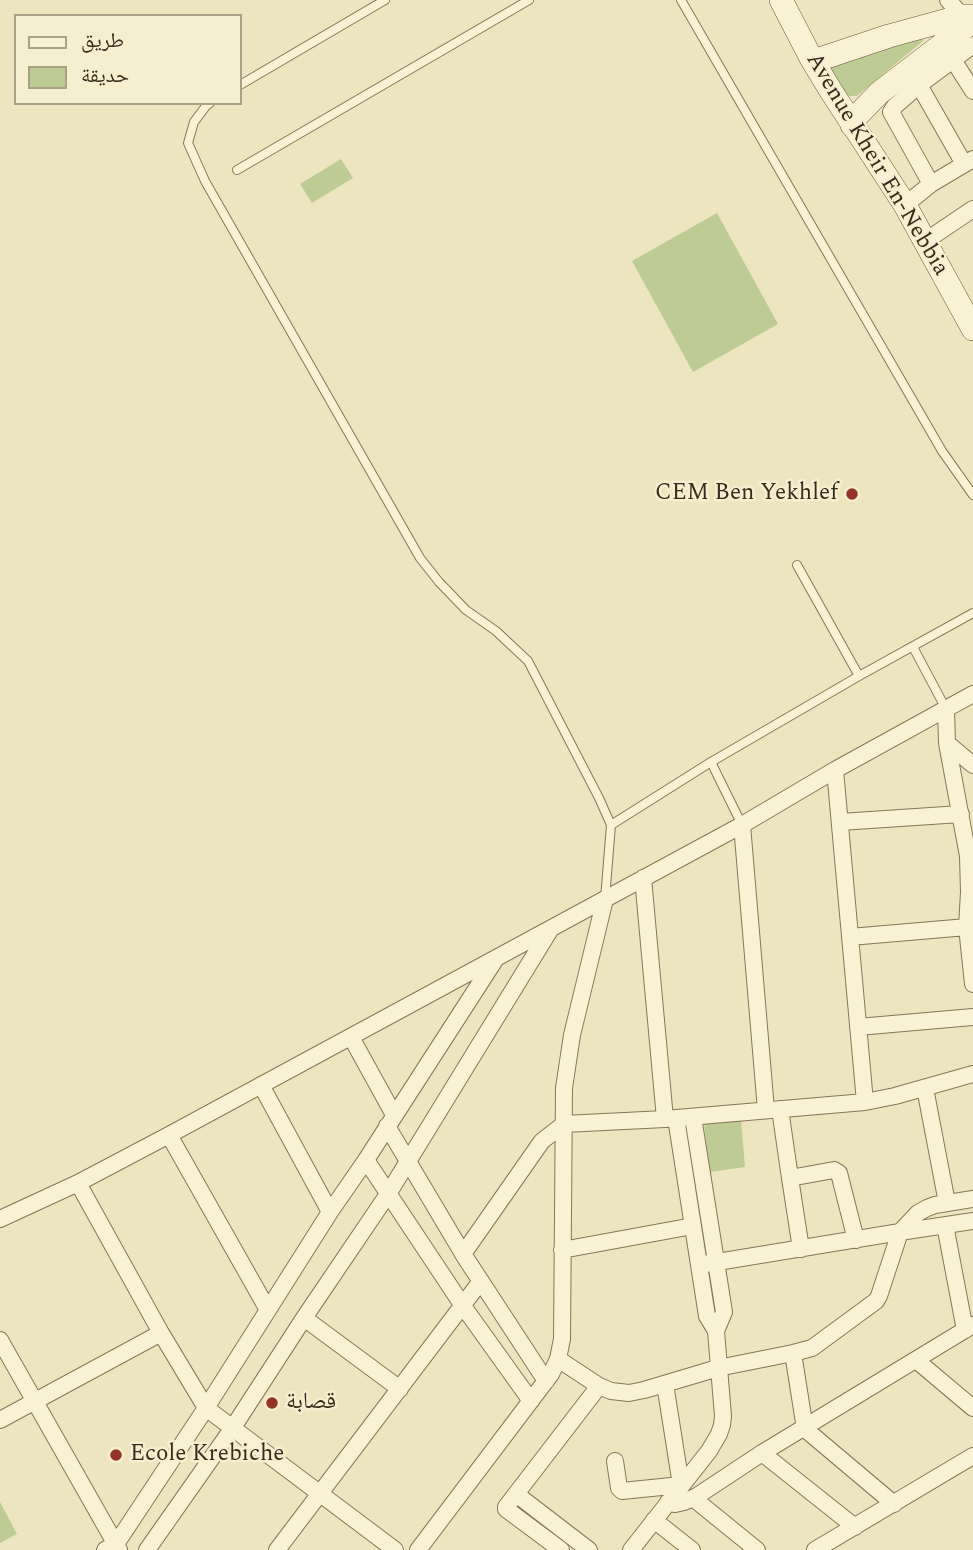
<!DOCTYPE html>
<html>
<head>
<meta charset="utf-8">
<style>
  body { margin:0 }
  #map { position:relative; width:973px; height:1550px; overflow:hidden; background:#ede5c0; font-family:Spectral,"Noto Naskh Arabic",serif }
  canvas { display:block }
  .legend { position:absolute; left:14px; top:14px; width:228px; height:91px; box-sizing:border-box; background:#f5eecf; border:2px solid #a9a088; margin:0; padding:9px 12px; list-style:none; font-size:21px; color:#362b1d }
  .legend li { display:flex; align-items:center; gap:14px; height:35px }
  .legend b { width:35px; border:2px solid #a9a088 }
</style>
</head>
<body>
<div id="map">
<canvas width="973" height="1550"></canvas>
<ul class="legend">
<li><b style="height:9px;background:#f8f1d3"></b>طريق</li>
<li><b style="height:19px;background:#becb94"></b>حديقة</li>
</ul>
</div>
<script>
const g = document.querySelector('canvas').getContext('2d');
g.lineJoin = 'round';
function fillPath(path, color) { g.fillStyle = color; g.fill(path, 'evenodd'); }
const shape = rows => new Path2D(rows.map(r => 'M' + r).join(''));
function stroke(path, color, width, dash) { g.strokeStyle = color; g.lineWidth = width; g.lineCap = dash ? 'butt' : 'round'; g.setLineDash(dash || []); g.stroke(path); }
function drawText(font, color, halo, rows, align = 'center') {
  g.font = font + ' Spectral,"Noto Naskh Arabic",serif'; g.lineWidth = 5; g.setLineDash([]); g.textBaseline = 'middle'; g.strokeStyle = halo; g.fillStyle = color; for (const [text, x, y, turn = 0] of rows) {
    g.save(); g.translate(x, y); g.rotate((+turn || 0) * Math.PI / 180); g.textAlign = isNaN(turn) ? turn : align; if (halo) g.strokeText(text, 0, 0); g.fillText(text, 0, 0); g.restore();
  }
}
const green = shape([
  [924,35,923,41,857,96,841,96,823,64],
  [341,159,353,178,312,203,300,184],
  [717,213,778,324,693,372,632,261],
  [741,1120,745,1167,710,1172,704,1124],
  [0,1502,17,1534,0,1543]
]);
const service = shape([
  [681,0,942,451,973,495],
  [240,85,385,0],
  [210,103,206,106,194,122,188,143,205,181,420,558,439,582,466,610,496,631,528,661,599,798,611,825,605,899],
  [237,170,529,0],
  [797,565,859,676],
  [913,647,946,709],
  [711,762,742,825],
  [611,825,711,762,859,676,973,613]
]);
const minor = shape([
  [948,0,962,16],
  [948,52,973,91],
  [919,85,964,164],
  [931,184,891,112,895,106,919,85,973,45],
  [905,205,931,184,973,159],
  [924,242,973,209],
  [946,709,947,743,968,856,969,892,967,927,973,984],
  [947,743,973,765],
  [835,770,865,1102],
  [840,822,961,814],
  [742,825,766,1110],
  [643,878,665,1119],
  [850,937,967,927],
  [858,1027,973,1017],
  [351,1037,394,1115],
  [261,1085,330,1212],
  [925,1088,947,1203],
  [780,1109,790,1178],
  [676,1118,707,1316,716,1331],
  [387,1126,463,1254,546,1381],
  [169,1135,268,1310],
  [366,1160,463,1306,531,1401],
  [78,1183,161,1333,206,1408,395,1550],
  [0,1219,78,1183,169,1135,742,825,835,770,973,694],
  [945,1225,965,1330],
  [801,1249,790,1178,834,1170,839,1173,856,1240],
  [562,1250,693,1226],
  [463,1254,542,1141,564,1124,665,1119,865,1102,895,1096,973,1074],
  [699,1265,900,1232,918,1213,927,1208,935,1205,973,1199],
  [304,1318,400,1389],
  [0,1340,119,1550],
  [793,1353,805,1429,894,1504],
  [558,1359,599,1386,611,1391,629,1393,644,1390,718,1368,793,1353,812,1348,876,1301,879,1296,900,1232,973,1221],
  [916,1360,973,1408],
  [0,1420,161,1333],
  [762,1453,855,1527],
  [615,1461,619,1488,622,1491,681,1485,665,1384],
  [516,1494,589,1550],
  [693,1498,757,1550],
  [668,1502,675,1504,684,1502,697,1496,762,1453,973,1325],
  [654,1520,692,1550],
  [105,1550,116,1544,206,1408,330,1212,366,1160,495,960],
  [147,1550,232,1429,304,1318,388,1194,550,930],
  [277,1550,481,1281],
  [418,1550,551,1374,558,1359,562,1339,564,1088,572,1035,605,899],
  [561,1550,506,1509,506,1507,599,1386],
  [631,1550,709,1451,719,1434,722,1425,723,1416,716,1331,724,1312,693,1117],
  [815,1550,973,1456]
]);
const secondary = shape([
  [781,0,811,58,831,91,905,205,973,329],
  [811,58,817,60,889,36,962,16,973,16],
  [852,125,852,121,879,93,973,21]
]);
const markers = [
  [852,494,7,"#943429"],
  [272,1403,7,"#943429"],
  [116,1455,7,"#943429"]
];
const streetNames = [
  ["Avenue Kheir En-Nebbia",876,165,59]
];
const poiNames = [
  ["CEM Ben Yekhlef",838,494,"right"],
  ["قصابة",286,1403],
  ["Ecole Krebiche",130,1455]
];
fillPath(green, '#becb94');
stroke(service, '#867658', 10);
stroke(minor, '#867658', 18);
stroke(secondary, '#67563c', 24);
stroke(service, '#f8f1d3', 8);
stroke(minor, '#f8f1d3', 16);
stroke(secondary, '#f8f1d3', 23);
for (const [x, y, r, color] of markers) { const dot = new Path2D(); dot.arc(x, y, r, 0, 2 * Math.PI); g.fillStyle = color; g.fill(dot); stroke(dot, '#f5eecf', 2.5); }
drawText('23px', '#362b1d', '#f5eecf', streetNames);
drawText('23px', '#362b1d', '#f5eecf', poiNames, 'left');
</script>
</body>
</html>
